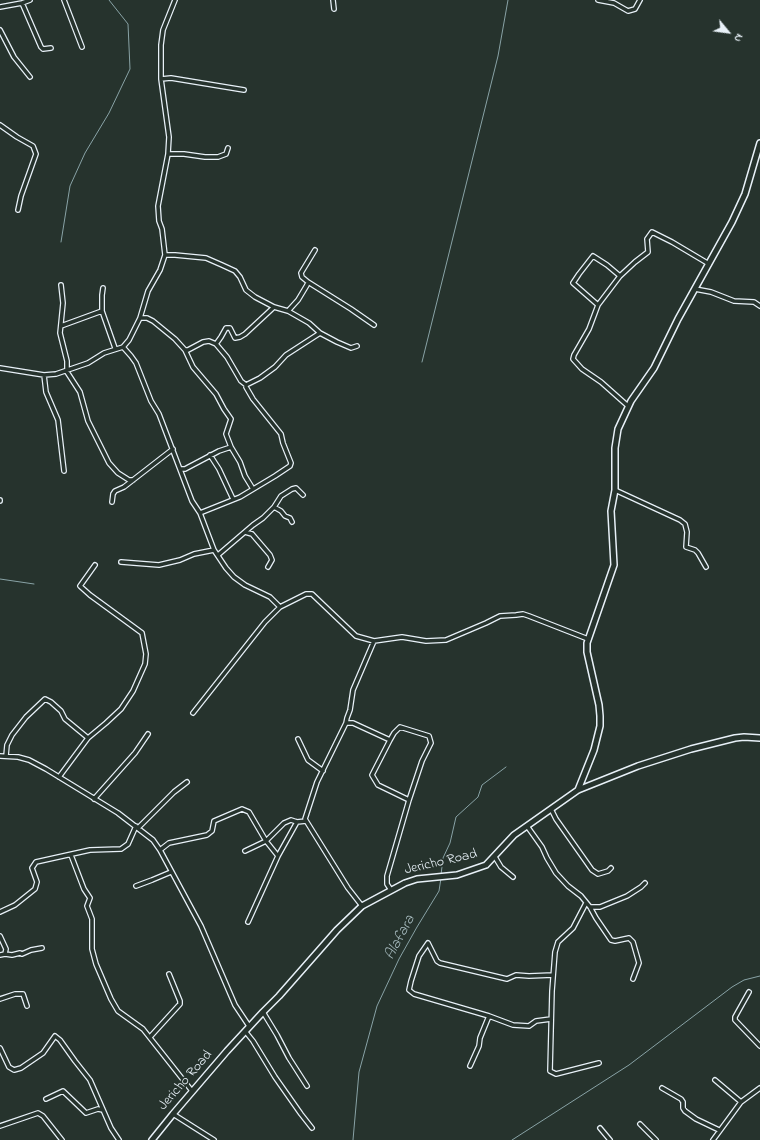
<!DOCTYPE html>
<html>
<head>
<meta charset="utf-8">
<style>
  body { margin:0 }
  #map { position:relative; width:760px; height:1140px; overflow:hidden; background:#26332d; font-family:"Indie Flower",sans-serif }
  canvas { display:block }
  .north { position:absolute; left:708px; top:12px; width:40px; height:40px; -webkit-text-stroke:3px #26332d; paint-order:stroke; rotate:119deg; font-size:11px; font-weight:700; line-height:16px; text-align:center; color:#e8f1f8 }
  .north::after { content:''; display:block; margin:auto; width:14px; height:18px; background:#e8f1f8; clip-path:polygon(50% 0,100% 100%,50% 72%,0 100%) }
</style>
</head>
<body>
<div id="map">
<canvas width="760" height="1140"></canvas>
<div class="north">N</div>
</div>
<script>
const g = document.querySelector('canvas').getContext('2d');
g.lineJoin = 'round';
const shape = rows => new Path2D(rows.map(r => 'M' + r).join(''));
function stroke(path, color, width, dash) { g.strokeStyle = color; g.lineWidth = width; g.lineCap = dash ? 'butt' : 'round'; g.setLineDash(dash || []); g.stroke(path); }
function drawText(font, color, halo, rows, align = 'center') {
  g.font = font + ' "Indie Flower",sans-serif'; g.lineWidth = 3.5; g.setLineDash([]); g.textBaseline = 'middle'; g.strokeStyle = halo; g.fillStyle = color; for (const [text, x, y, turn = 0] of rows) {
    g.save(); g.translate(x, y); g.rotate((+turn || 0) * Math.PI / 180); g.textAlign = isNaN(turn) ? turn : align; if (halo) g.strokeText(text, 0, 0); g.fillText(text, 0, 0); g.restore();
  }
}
const stream = shape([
  [61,242,70,186,85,153,109,113,130,69,128,24,109,0],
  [422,362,498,56,508,0],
  [0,579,34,584],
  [441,875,443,858,450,843,456,817,478,797,482,785,506,767],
  [353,1140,359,1072,377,1006,399,959,417,927,439,891,441,878],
  [512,1140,629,1065,732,987,744,980,760,976]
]);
const street = shape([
  [64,0,82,47],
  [333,0,334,9],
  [598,0,614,3,628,11,635,9,640,0],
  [22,3,41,47,43,49,51,48],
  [0,7,22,3,30,0],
  [0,30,14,57,30,77],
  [161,79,171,78,244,90],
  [0,125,17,137,33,146,36,154,21,196,18,210],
  [168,154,184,154,205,157,218,157,226,154,228,148],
  [165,255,175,255,206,258,222,265,235,271,240,277,246,290,255,297,274,307,288,311,298,300,307,285,308,282,302,277,301,273,315,250],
  [620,276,635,262,648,252,647,239,652,232,672,242,709,264],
  [308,282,351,309,374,325],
  [61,285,63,303,60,333,67,361,67,372,80,392,88,421,109,463,118,473,129,480,133,480],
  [103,288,102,295,102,311,115,348],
  [695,289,711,292,734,301,754,302,760,306],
  [598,305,573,283,579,274,593,256,607,265,620,276,598,305,589,329,574,355,573,359,582,369,601,382,628,406],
  [288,311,309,323,320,333,337,342,351,348,357,346],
  [140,318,147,318,153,321,175,339,185,350,193,367,216,394,224,409,231,419,226,434,231,447,240,462,245,476,253,489],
  [61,326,102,311],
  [216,344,221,337,226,328,230,328,235,338,240,337,245,334,274,307],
  [123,347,131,356,136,363,151,401,159,414,192,501,200,513,214,550,226,568,234,577,245,585,270,597,280,607,265,622,193,713],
  [185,350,188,350,203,342,209,341,216,344,227,357,241,381,246,385,260,378,275,367,286,355,320,333],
  [0,368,44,375,56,374,88,363,104,353,123,347,129,340,140,318,148,291,160,270,165,255,162,229,159,221,158,206,168,154,169,137,161,79,161,45,163,30,175,0],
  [44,375,46,392,58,420,64,471],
  [210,455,219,469,233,499],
  [180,469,185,469,219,451,231,447],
  [615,490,680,520,685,524,687,532,686,547,695,550,698,553,706,567],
  [0,500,0,501],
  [112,502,113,494,115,491,124,487,173,449],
  [274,507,281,511,285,516,290,518,292,522],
  [200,513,240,497,275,476,290,466,291,463,283,443,281,434,253,399,246,387,246,385],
  [245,532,252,534,270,555,272,560,268,567],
  [218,555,253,525,263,518,274,507,281,496,292,489,296,488,303,495],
  [121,562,159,565,180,560,194,554,214,550],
  [280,607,306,594,312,594,356,636,374,641,402,637,426,641,446,640,486,623,500,616,516,615,523,614,529,616,588,639],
  [346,723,353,723,390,740,372,775,378,785,409,800,387,876,387,884,391,890],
  [298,739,308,760,323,771],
  [390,740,394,733,400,727,429,736,431,743,422,761,409,800],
  [0,756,18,757,29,760,46,769,118,813,153,840,160,850,201,926,235,1005,249,1026],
  [6,756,7,745,12,735,26,717,45,699,51,702,61,711,65,719,88,738],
  [59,777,88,738,106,723,121,709,133,691,145,664,146,654,142,633,90,595,80,586,95,565],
  [94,799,135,753,148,734],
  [551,809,556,819,592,870,598,874,608,871,611,868],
  [527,826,542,847,547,858,556,873,568,886,581,896,590,907,596,918,611,940,615,941,629,938,633,942,639,963,633,979],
  [138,828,174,792,187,782],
  [160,850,169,843,207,835,212,831,214,821,242,809,249,812,266,841,278,856],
  [245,851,266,841,284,823,291,820,297,822,306,821],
  [71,855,84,889,90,898,87,906,92,919,92,949,96,964,111,999,118,1011,143,1029,192,1091],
  [495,857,501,867,513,877],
  [136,886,152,880,171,872],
  [586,903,573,928,558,942,555,952,552,991,550,1071,556,1074,599,1063],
  [362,906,348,888,305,819,317,782,346,723,347,718,350,710,353,690,374,641],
  [590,907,600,907,627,896,641,887,645,883],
  [0,912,15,905,35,889,37,882,32,868,36,862,90,850,121,849,128,844,136,826],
  [248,922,278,856,297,822],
  [0,936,6,949,5,954,0,955],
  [5,954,12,955,20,953,22,954,31,950,42,948],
  [749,992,735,1017,735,1020,760,1046],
  [0,999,15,994,23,994,27,1006],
  [263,1012,277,1035,289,1058,307,1086],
  [489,1016,513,1025,529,1026,536,1021,551,1019],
  [245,1031,253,1041,275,1077,301,1114,312,1128],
  [150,1037,180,1004,180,1001,169,974],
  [0,1048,9,1067,14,1070,21,1068,43,1053,55,1036,60,1040,75,1061,90,1080,111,1128,119,1140],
  [470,1066,479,1046,480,1038,489,1016,414,994,409,990,411,981,419,956,428,943,437,961,440,963,507,979,516,975,529,976,553,975],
  [715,1080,741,1102],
  [662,1088,681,1099,683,1102,683,1108,685,1111,696,1119,719,1130],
  [46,1099,63,1091,86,1113,98,1109,103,1110],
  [173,1114,214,1140],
  [640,1124,656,1140],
  [0,1126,38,1113,43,1116,62,1140],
  [600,1128,610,1140],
  [713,1140,741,1102,760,1088]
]);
const secondary = shape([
  [578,790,594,750,600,726,600,716,599,705,587,652,587,643,614,565,611,511,615,490,615,448,618,429,631,401,654,368,678,319,732,222,745,194,760,143],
  [152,1140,173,1114,227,1051,263,1012,279,996,337,930,362,906,405,883,417,879,457,875,486,865,514,835,578,790,638,766,691,749,735,738,744,737,760,738]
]);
const streetNames = [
  ["Jericho Road",441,863,-13],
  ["Jericho Road",186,1081,-49]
];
const waterNames = [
  ["Alafara",401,938,-62]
];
stroke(stream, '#89a3a6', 1);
stroke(street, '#e8f1f8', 6);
stroke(secondary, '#e8f1f8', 8);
stroke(street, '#26332d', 3.5);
stroke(secondary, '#26332d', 5);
drawText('14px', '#e8f1f8', '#26332d', streetNames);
drawText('italic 15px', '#a9bdc1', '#26332d', waterNames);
</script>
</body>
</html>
